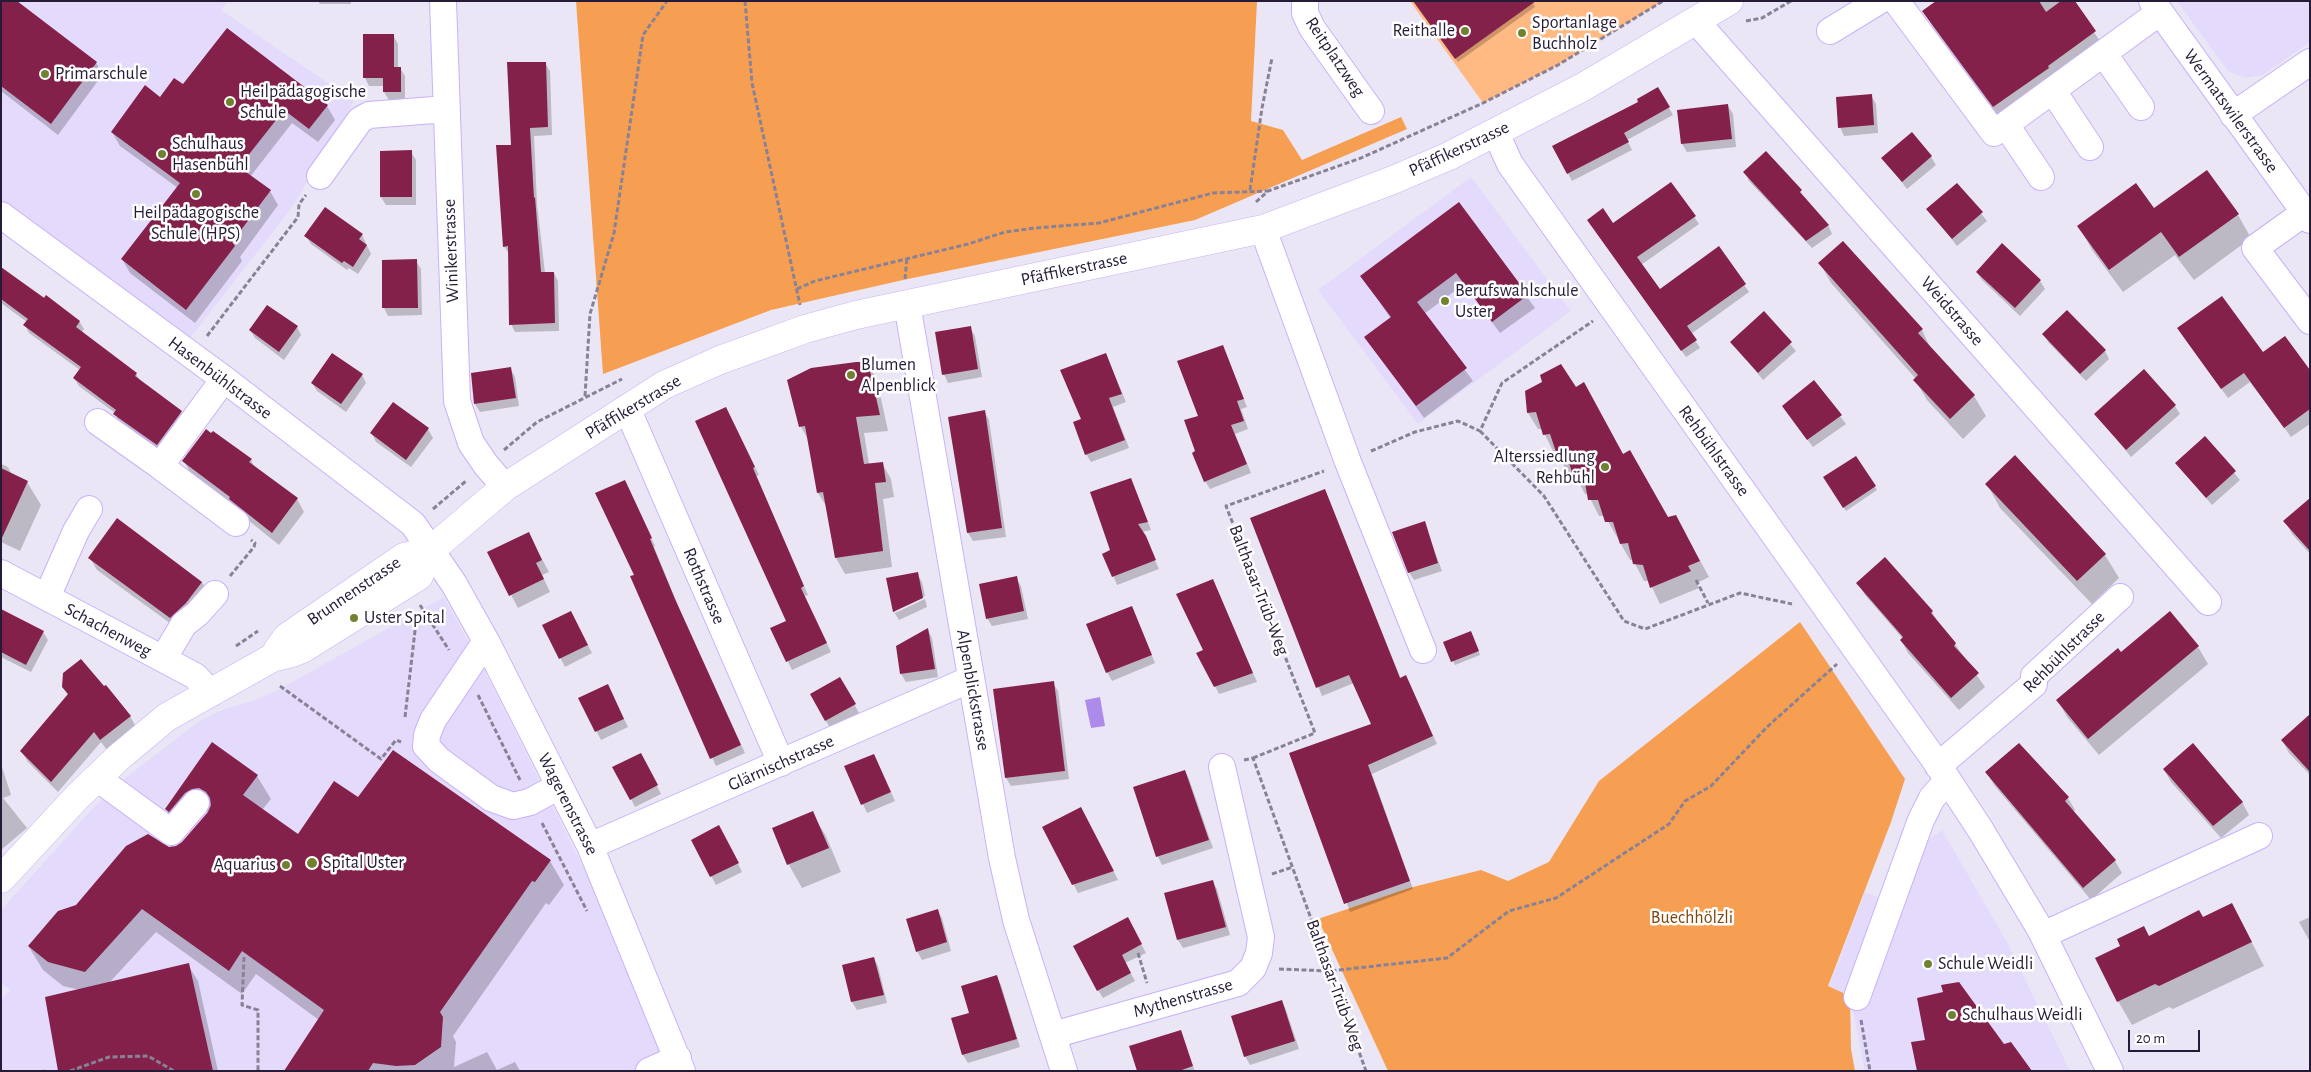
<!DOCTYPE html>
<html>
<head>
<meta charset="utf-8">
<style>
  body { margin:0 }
  #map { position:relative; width:2311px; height:1072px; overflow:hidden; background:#ebe6f5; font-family:"Alegreya Sans",sans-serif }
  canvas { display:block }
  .frame { position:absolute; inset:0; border:2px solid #251b36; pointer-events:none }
  .scale { position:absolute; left:2128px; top:1030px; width:72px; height:22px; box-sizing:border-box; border:2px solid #251b36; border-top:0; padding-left:6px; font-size:15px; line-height:18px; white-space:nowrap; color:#251b36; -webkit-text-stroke:4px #fff; paint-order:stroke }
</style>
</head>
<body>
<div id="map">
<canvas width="2311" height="1072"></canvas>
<div class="frame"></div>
<div class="scale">20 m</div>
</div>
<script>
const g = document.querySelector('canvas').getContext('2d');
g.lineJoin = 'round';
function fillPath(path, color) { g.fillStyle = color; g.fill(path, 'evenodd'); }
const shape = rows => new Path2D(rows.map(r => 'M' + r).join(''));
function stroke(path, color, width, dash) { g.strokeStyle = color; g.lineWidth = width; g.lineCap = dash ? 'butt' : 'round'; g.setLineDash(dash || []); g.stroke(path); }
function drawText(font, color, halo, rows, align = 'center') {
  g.font = font + ' "Alegreya Sans",sans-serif'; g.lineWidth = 5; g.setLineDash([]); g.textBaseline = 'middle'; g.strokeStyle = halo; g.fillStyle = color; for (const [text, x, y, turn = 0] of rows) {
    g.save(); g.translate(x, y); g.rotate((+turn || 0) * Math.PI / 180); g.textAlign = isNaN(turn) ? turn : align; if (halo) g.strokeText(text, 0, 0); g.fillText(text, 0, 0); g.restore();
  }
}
const built = shape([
  [1,1,228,1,221,10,354,101,293,206,188,341,1,214],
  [2177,1,2310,1,2310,42,2262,75,2245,78,2228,71],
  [1471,177,1571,311,1418,424,1318,290],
  [444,597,492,685,609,919,669,1071,1,1071,1,1000,10,990,1,982,1,910,93,808,128,776,198,722,222,710,255,700,278,690],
  [1910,824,1929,839,1942,830,2007,942,2070,1071,1865,1071,1850,996,1829,986,1865,892,1882,899,1902,828]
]);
const green = shape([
  [1410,1,1663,1,1558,65,1483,103]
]);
const forest = shape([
  [576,1,1257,1,1251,121,1283,130,1302,160,1401,117,1407,129,1195,220,903,280,771,310,603,374],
  [1800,622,1905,779,1891,822,1828,986,1850,996,1851,1049,1855,1071,1388,1071,1318,919,1409,888,1481,870,1508,881,1549,862,1599,781]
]);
const water = shape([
  [1100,697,1105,726,1091,728,1085,700]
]);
const shadow = shape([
  [1,1,96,63,103,74,58,135,1,91],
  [318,1,351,1,351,4,320,4],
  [1414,1,1532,1,1535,7,1458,62],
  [1934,1,2073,1,2104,47,2003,122,1933,27,1924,11,1936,3],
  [393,35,398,44,398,68,400,68,405,76,405,100,389,100,384,92,384,86,369,86,365,78],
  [545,63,550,71,552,135,534,136,537,204,545,273,554,273,558,281,559,331,515,332,511,324,509,254,504,246,512,146],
  [183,86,327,106,335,120,318,142,292,123,250,177,270,191,278,205,240,257,242,261,195,323,130,273,122,259,178,188,120,146,112,132],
  [1658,89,1673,115,1627,140,1632,150,1572,181,1554,146,1640,102],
  [1871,95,1876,104,1878,133,1844,136,1840,127],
  [1728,106,1733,114,1736,147,1687,152,1682,144],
  [411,152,416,160,416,205,386,205,381,197],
  [1931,157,1936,165,1907,189,1883,158],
  [1745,173,1828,225,1832,234,1812,248,1749,181],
  [1671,183,1699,224,1641,265,1659,291,1719,248,1749,292,1691,334,1700,348,1686,357,1588,220,1612,224],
  [1957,184,1987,221,1957,246,1928,209],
  [1459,204,1535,308,1500,333,1464,284,1424,314,1473,381,1424,418,1366,337,1391,319,1362,276],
  [2154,209,2238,215,2251,238,2194,280,2175,255,2123,292,2092,250,2079,226],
  [362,235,371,254,358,274,349,268,347,270,311,244,306,236],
  [2002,245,2040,281,2045,289,2020,316,1982,280,1977,272],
  [416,261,421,269,422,315,388,316,384,308],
  [1820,263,1922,330,1932,351,1974,396,1986,416,1963,439,1927,400,1915,380,1916,379,1831,283],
  [1,268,79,321,84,329,81,333,136,374,141,382,181,412,185,419,161,452,119,422,115,413,79,386,74,378,80,370,29,333,25,325,27,322,1,303],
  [1764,313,1796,351,1763,380,1732,342],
  [297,327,301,335,284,360,255,338,250,330],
  [970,328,975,336,982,377,948,383,944,374],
  [2044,334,2105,351,2109,359,2086,381,2048,342],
  [2185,339,2262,354,2310,372,2310,424,2291,437,2250,382,2228,398],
  [1222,346,1247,407,1241,409,1248,429,1235,434,1251,473,1210,489,1205,481,1196,451,1200,416],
  [1106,354,1126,402,1113,407,1129,448,1091,462,1086,454,1083,420],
  [868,364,877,380,888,431,864,433,869,464,882,463,891,479,894,497,883,499,892,567,845,574,836,558,827,507,818,493,810,443,801,427,789,380],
  [510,368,515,377,519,406,480,412,475,404],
  [362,375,366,383,346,412,317,391,312,383],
  [1814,382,1846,424,1813,447,1783,407],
  [1526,392,1623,455,1668,519,1685,533,1709,577,1697,583,1699,588,1660,604,1649,581,1644,581,1633,560,1630,560,1605,516,1599,516,1588,494,1585,494,1574,473,1568,474,1557,451,1553,451,1542,429,1538,429,1528,413],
  [2175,406,2180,414,2131,457,2096,414],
  [726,408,759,475,756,476,808,595,804,596,831,652,792,670,772,629,787,621],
  [985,412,989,420,1006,537,973,541,968,533],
  [428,429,433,438,411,467,376,442,372,434],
  [2205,437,2240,480,2212,505,2176,463],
  [1856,457,1877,490,1846,511,1824,477],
  [2015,457,2105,555,2119,578,2092,604,2000,508,1987,484],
  [251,460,255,468,297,499,304,512,279,545,191,474,184,461],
  [1,464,8,467,12,475,27,482,41,505,20,551,1,542],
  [1131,479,1151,530,1142,532,1159,569,1117,585,1104,554,1112,551],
  [629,489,655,546,654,547,679,608,745,753,716,766,632,577,635,576],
  [1324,490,1401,679,1410,685,1437,744,1372,774,1413,889,1350,912,1291,753,1373,724,1354,683,1322,696,1252,519],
  [2310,500,2310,554,2292,534,2285,521],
  [1424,522,1442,571,1414,580,1409,572],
  [535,546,549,572,542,575,550,592,518,608,489,553],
  [90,558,202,582,209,595,178,629,97,570],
  [917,574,922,582,925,596,895,610,895,613,925,599,927,607,899,620,894,612,888,579],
  [1016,578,1021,586,1028,619,992,626,987,618],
  [1858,583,1932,612,1939,624,1955,644,1985,687,1959,710,1908,653,1901,640,1903,639,1865,595],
  [1217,589,1257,682,1219,694,1215,686,1205,651],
  [1132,608,1155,663,1112,681,1107,672],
  [1,610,43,632,48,640,31,672,1,657],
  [2170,613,2198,647,2208,664,2099,755,2067,717,2058,701,2121,653],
  [575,621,592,653,565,667,544,626],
  [928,630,932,638,938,677,906,682,901,674,897,647],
  [1473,636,1480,655,1455,665,1453,661],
  [840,678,859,713,830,728,811,694],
  [1053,683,1058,691,1069,779,1011,786,1006,778,995,690],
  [63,687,130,716,136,727,107,750,101,742,58,792,28,762,21,751,68,695],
  [612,694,628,727,601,740,580,699],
  [2310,716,2310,775,2289,753,2282,740],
  [212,744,257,776,271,799,262,810,298,835,359,799,550,861,564,885,549,905,546,903,453,1036,456,1042,454,1067,487,1052,497,1070,515,1062,520,1071,286,1071,319,1020,256,974,242,994,156,932,109,983,188,965,198,981,218,1071,59,1071,80,990,63,986,43,970,29,947,168,848,176,847,183,843,210,812,205,812,180,833,166,809],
  [874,755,895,801,867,813,846,767],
  [645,762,661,794,635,807,631,799],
  [1,764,11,795,3,798,27,828,1,850],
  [2164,770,2242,802,2249,815,2221,838,2171,782],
  [1185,771,1189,779,1213,848,1162,865,1158,857,1135,787],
  [1987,773,2068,798,2075,810,2073,812,2115,861,2122,873,2091,900,1994,785],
  [812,813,826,836,841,872,802,888,789,865,773,829],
  [1085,816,1118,880,1078,893,1044,827],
  [724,835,742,872,716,885,693,841],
  [1212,881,1217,889,1230,935,1183,948,1178,940],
  [2232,904,2264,966,2173,1009,2169,1007,2132,1025,2118,1001,2149,938,2203,919],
  [937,910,942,918,951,951,922,960,917,951],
  [2310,917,2310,942,2299,922],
  [1132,927,1146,953,1125,963,1135,981,1103,998,1098,990],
  [874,958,878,966,887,1003,857,1010,852,1002,843,966],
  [997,977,1001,985,1020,1047,968,1063,963,1055,952,1019,971,1014],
  [1282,1001,1286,1010,1299,1049,1250,1065,1245,1056],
  [1180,1032,1195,1071,1138,1071]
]);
const building = shape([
  [1,1,17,1,97,62,51,124,1,86],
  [1413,1,1536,1,1455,59],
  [1936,1,2039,1,2046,12,2061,1,2075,1,2096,31,2048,66,2049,68,1993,107,1922,11],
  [227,28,328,105,309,129,284,110,239,167,271,190,232,242,235,246,186,310,121,259,180,183,111,132,145,85,160,97,174,78,183,84],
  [363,34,394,34,394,67,401,67,401,92,383,92,383,78,363,78],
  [507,62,546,62,548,127,530,128,534,198,535,197,541,272,554,272,555,323,509,325,508,246,503,247,496,145,511,145],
  [1658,87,1670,107,1624,133,1629,142,1567,174,1552,146,1638,102,1637,99],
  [1872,94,1874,125,1838,128,1836,97],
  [1728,104,1732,139,1681,144,1677,110],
  [1912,132,1932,156,1902,182,1881,158],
  [412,150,412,197,380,197,380,151],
  [1766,151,1802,190,1800,192,1829,225,1806,241,1743,172],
  [2207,170,2239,214,2179,257,2161,232,2109,270,2077,226,2136,183,2154,208],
  [1671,182,1696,216,1637,257,1660,289,1719,246,1746,284,1687,326,1697,340,1681,351,1587,220,1603,208,1613,223],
  [1957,183,1983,212,1952,239,1926,209],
  [1459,202,1528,295,1492,322,1456,273,1417,302,1467,368,1416,406,1364,337,1391,317,1360,276],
  [325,207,363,234,359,239,367,245,353,267,344,261,342,263,304,236],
  [1843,241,1923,329,1918,333,1975,395,1950,419,1913,380,1918,375,1818,263],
  [2002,243,2041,280,2015,308,1976,272],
  [417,259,418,308,382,308,382,260],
  [1,267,44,298,46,295,80,321,76,327,137,373,135,376,182,411,157,445,113,414,116,410,73,378,81,367,23,325,28,319,1,299],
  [2222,296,2263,352,2285,336,2310,370,2310,409,2284,428,2244,373,2221,389,2177,328],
  [267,305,298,326,279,352,249,330],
  [2067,310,2106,350,2080,374,2042,334],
  [1764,311,1792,342,1758,373,1730,342],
  [971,326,978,369,942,375,935,332],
  [1223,345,1244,399,1237,401,1244,421,1231,425,1247,464,1204,482,1192,453,1195,451,1184,420,1198,416,1177,361],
  [332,353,363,374,341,404,311,383],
  [1106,353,1122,394,1109,398,1125,440,1085,455,1073,422,1081,419,1060,370],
  [856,362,868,362,880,415,856,417,864,464,883,462,886,482,875,483,883,551,835,558,823,492,817,493,805,426,799,427,787,380,811,368],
  [1561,364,1576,387,1584,382,1623,454,1630,450,1668,517,1676,515,1700,561,1688,566,1691,571,1650,588,1643,565,1633,564,1628,543,1620,544,1613,522,1605,522,1598,500,1588,500,1584,477,1574,478,1567,457,1558,458,1550,434,1543,435,1536,412,1527,413,1525,391,1542,382,1540,375],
  [511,367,516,398,474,404,471,373],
  [2144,369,2176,405,2126,450,2094,414],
  [1814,380,1842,415,1807,440,1782,406],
  [393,402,429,428,406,460,370,433],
  [726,407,755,467,753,468,804,586,801,588,827,643,786,662,770,628,786,621,695,421],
  [985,410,1002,528,967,533,948,417],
  [206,429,211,433,213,431,252,459,249,462,298,498,272,533,229,499,230,497,182,461],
  [2205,436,2236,471,2206,498,2175,463],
  [2015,455,2106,554,2077,581,1985,484],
  [1856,456,1876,486,1843,508,1823,477],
  [1,468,28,481,1,540],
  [1131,478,1148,522,1138,524,1146,536,1156,560,1112,577,1102,554,1110,550,1090,492],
  [625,480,652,538,650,539,675,599,741,745,710,759,630,576,634,575,595,493],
  [1325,489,1400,678,1406,675,1433,736,1368,765,1410,881,1344,904,1289,753,1371,724,1349,675,1316,688,1250,518],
  [2310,498,2310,551,2283,521],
  [117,518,202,582,186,603,170,618,88,558],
  [1425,521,1438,563,1408,573,1392,532],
  [529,532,542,560,536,563,544,579,509,596,487,552],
  [1885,557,1933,611,1931,613,1956,643,1954,646,1979,673,1951,698,1900,640,1903,637,1856,583],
  [918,572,923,598,893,612,886,578],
  [1017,576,1024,611,986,619,979,584],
  [1213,579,1253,673,1214,687,1196,653,1203,650,1176,594],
  [1132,606,1152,655,1106,673,1086,624],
  [1,609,44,631,26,665,1,652],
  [571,611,588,645,559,659,542,625],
  [2170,611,2199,646,2088,739,2056,700,2118,648,2121,652],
  [928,628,935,669,900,674,896,646],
  [1471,631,1479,651,1451,662,1443,642],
  [81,659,104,686,106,685,131,716,100,740,94,732,51,782,20,751,68,694,62,687,63,673],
  [840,677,856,704,825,721,810,694],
  [1054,681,1065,771,1005,778,993,689],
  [608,684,624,719,595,732,578,698],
  [2310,714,2310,772,2281,740],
  [212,742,258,775,243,795,298,834,334,781,358,797,393,750,551,860,535,882,532,881,440,1012,443,1017,441,1047,415,1065,396,1066,373,1063,368,1071,284,1071,324,1010,242,951,229,971,142,909,85,972,48,962,28,946,58,911,76,905,126,846,148,834,169,847,176,846,182,842,208,812,211,805,210,798,206,792,199,788,192,789,185,793,169,812,165,809],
  [2019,743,2069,797,2065,801,2116,860,2083,888,1985,772],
  [2193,743,2243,802,2213,826,2163,769],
  [641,753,658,785,630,800,612,767],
  [874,754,891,792,861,805,844,766],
  [1185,770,1209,840,1156,857,1133,787],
  [1081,807,1114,871,1072,885,1042,827],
  [813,811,829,848,787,865,772,828],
  [719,825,739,863,710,877,691,840],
  [1213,880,1226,927,1177,940,1164,893],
  [2232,903,2252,942,2159,986,2155,984,2117,1002,2095,958,2120,946,2117,939,2144,926,2149,936,2199,910,2203,917],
  [938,909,947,942,916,952,906,919],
  [1128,917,1142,944,1122,955,1131,973,1097,991,1073,946],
  [874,957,884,995,851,1002,842,965],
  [189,963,213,1071,58,1071,45,997],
  [997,975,1017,1039,962,1055,951,1018,969,1013,961,986],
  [1959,982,2004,1044,2011,1042,2032,1071,1917,1071,1911,1042,1925,1040,1917,998,1943,992,1941,985],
  [1282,1000,1295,1041,1244,1057,1231,1016],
  [1181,1030,1193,1066,1179,1071,1137,1071,1129,1046]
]);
const path = shape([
  [745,1,752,83,800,305],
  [1746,21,1762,18,1791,1],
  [1250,190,1262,108,1272,58],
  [1256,202,1268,191,1361,158,1483,103,1558,65,1663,1],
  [905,279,907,257],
  [797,289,815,281,968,244,1005,232,1035,228,1099,223,1213,193,1268,191],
  [207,336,298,217,299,204,306,195],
  [585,396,590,314,614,233,643,35,667,1],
  [1480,431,1544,496,1624,621,1645,629,1740,593,1792,604],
  [504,450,537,422,622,379],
  [1371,451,1415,432,1458,421,1480,431,1502,383,1593,321],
  [433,509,466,481],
  [230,576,254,547,255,543,251,540],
  [1696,580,1708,603],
  [420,605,449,650],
  [236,646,258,631],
  [280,686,381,759,396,740,401,742],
  [478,695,520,780],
  [405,717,416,622,411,611],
  [1253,758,1315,733,1226,506,1324,471],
  [1244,760,1253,758,1366,1071],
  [542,823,587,911],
  [1272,874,1293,867],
  [1138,953,1147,983],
  [244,957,242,1005,258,1010,258,1071],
  [1279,969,1330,971,1447,958,1509,911,1556,898,1669,824,1685,801,1711,786,1767,727,1837,664],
  [1861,1020,1870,1071],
  [43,1071,44,1071],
  [70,1071,109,1057,148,1056,174,1071]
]);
const minor = shape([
  [443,1,457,401,471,443,486,465,505,487],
  [1305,1,1305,13,1312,28,1371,111],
  [1896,1,1994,133,2160,12],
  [2152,1,2310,220],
  [1696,21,2208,602],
  [1830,31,1879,1],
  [2104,54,2141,107],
  [2053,91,2090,147],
  [2233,115,2310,62],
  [2006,125,2041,177],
  [1496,133,1510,164,1936,762,1980,829,2040,929,2110,1071],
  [320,176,360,120,369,115,447,109],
  [2304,213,2255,248,2310,321],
  [1,215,224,379,413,524,454,584,486,641,590,846,682,1071],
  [1263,229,1348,462,1423,650],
  [907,304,1002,858,1016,920,1064,1071],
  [224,379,160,466,236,523],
  [627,408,781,763],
  [98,422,160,466],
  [1,573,195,676,211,693],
  [47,597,76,531,89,509],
  [486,641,433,720,427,735,426,746,439,760,491,798,513,806,530,802,559,786],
  [163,659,184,624,197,614,215,594],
  [1938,766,2034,684,2034,676,2120,597],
  [97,778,171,832,196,803],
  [590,846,971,679],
  [2043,935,2259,836],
  [1857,997,1921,820,1932,798,1948,780],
  [1053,1035,1238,983,1253,968,1259,953,1261,937,1222,767],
  [649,1071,678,1058]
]);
const major = shape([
  [277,651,287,637,404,557,431,550],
  [1,879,78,796,119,757,167,717,272,658,292,653,304,648,400,588,419,576,431,550,505,487,664,385,720,360,764,344,805,329,856,315,1263,229,1393,180,1449,156,1583,87,1729,1]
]);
const markers = [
  [1465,31,5,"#718130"],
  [1522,33,5,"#718130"],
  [45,74,5,"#718130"],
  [230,102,5,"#718130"],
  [162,154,5,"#718130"],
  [196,194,5,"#718130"],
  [1445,301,5,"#718130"],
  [851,375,5,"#718130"],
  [1605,467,5,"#718130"],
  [354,618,5,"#718130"],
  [312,863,6,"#718130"],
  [286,865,5,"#718130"],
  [1928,964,5,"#718130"],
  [1952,1015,5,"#718130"]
];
const poiNames = [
  ["Sportanlage",1532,23],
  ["Buchholz",1532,44],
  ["Reithalle",1455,31,"right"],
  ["Primarschule",55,74],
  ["Heilpädagogische",240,92],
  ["Schule",240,113],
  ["Schulhaus",172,144],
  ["Hasenbühl",172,165],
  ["Heilpädagogische",196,213,"center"],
  ["Schule (HPS)",196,234,"center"],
  ["Berufswahlschule",1455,291],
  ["Uster",1455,312],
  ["Blumen",861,365],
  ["Alpenblick",861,386],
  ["Alterssiedlung",1595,457,"right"],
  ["Rehbühl",1595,478,"right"],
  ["Uster Spital",364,618],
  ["Spital Uster",323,863],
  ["Aquarius",276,865,"right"],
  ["Schule Weidli",1938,964],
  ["Schulhaus Weidli",1962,1015]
];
const streetNames = [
  ["Reitplatzweg",1335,57,56],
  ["Wermatswilerstrasse",2231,111,54],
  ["Pfäffikerstrasse",1459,149,-25],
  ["Winikerstrasse",451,251,-92],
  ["Pfäffikerstrasse",1074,269,-12],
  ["Weidstrasse",1952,311,49],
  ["Hasenbühlstrasse",220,378,37],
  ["Pfäffikerstrasse",633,407,-31],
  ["Rehbühlstrasse",1714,451,54],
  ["Rothstrasse",704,586,67],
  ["Balthasar-Trüb-Weg",1259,590,69],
  ["Brunnenstrasse",354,591,-34],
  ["Schachenweg",108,630,28],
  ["Rehbühlstrasse",2064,652,-45],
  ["Alpenblickstrasse",973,690,80],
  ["Glärnischstrasse",781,763,-24],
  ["Wagerenstrasse",568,804,63],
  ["Balthasar-Trüb-Weg",1335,985,70],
  ["Mythenstrasse",1183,998,-16]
];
const parkNames = [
  ["Buechhölzli",1692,918]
];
fillPath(built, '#e4dafb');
fillPath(green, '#ffba83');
fillPath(forest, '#f69e52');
fillPath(water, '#ad8bea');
fillPath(shadow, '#0003');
fillPath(building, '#84214b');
stroke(minor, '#c9b0fa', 28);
stroke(major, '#c9b0fa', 29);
stroke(path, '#898297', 3, [5, 2.5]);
stroke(minor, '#fff', 26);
stroke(major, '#fff', 28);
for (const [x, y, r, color] of markers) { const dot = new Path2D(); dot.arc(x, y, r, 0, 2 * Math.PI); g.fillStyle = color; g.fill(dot); stroke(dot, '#fff', 2); }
drawText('18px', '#251b36', '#fff', poiNames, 'left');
drawText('18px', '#251b36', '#fff', streetNames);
drawText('18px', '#7e460b', '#fff', parkNames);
</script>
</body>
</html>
